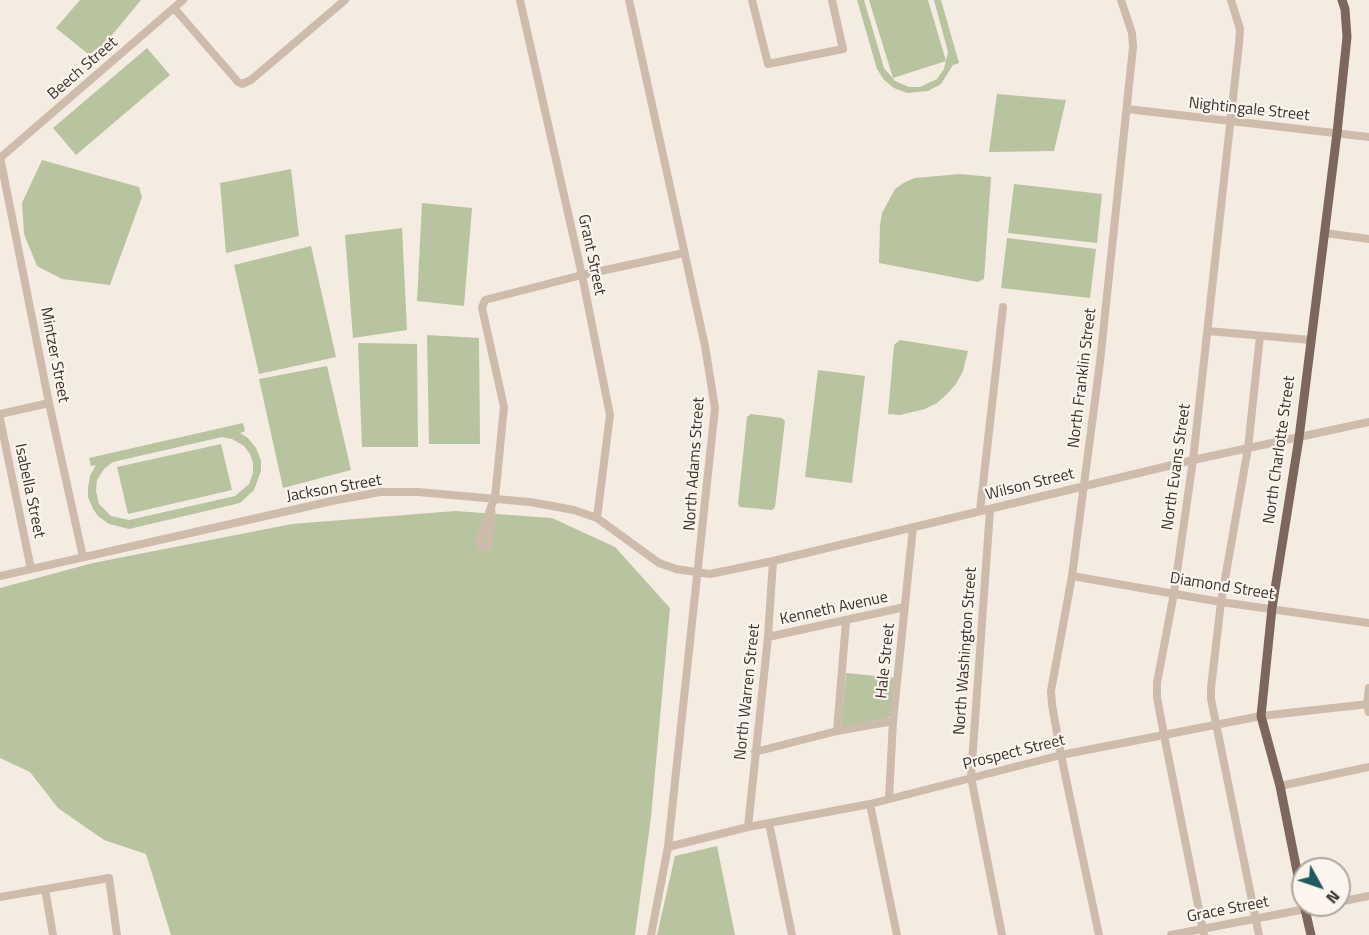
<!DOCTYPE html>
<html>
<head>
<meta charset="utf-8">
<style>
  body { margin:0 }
  #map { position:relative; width:1369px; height:935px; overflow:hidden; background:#f4ebe1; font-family:"Titillium Web",sans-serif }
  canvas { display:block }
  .north { position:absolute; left:1291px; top:857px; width:60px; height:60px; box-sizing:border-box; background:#fbf5ee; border:2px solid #aea6a0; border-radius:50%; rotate:130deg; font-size:16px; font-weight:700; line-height:24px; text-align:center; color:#3b302b }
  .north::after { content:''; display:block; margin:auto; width:21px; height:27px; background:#1f5a5e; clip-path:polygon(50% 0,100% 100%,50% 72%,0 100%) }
</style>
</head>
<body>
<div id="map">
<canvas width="1369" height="935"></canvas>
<div class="north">N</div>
</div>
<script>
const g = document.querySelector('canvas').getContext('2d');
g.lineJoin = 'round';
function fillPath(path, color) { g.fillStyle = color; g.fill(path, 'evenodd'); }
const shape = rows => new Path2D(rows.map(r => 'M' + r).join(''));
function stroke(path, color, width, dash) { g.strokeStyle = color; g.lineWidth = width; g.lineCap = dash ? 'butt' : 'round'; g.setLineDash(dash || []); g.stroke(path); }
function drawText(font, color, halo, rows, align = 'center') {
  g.font = font + ' "Titillium Web",sans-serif'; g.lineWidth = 4.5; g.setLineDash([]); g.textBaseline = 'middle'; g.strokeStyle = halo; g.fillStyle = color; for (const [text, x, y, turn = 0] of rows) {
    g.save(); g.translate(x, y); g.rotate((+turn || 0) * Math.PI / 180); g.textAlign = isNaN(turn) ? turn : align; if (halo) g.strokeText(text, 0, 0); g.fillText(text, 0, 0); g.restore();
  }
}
const green = shape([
  [80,0,141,0,93,58,56,28],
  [857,0,864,0,884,68,895,81,909,87,920,87,937,79,944,69,948,52,934,0,941,0,959,63,953,65,941,84,928,91,907,93,894,88,884,80,877,69],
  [869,0,928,0,946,61,893,78],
  [147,48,170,75,76,155,53,128],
  [997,94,1066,100,1054,151,989,152],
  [42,160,139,187,142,197,110,285,62,279,37,266,24,234,22,203],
  [291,169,299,236,226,253,220,183],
  [960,174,991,177,984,279,978,282,879,263,880,225,882,213,895,189,905,182,915,178],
  [1014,184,1102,194,1097,243,1008,233],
  [422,203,472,208,464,306,417,301],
  [402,228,407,330,353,338,345,235],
  [1007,238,1096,249,1090,298,1001,288],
  [311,246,336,357,259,374,234,265],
  [427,335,479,338,480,444,429,444],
  [900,340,968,351,963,371,956,384,947,394,937,403,925,409,900,415,888,414,894,345],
  [358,343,417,344,418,447,362,447],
  [327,366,351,470,283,488,259,379],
  [818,370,865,376,852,483,805,477],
  [751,414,782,418,785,421,775,507,772,510,740,507,738,504,747,417],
  [243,423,245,431,240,433,248,438,256,448,261,461,261,471,254,490,240,503,129,529,109,524,98,516,93,509,88,497,88,488,90,476,96,465,91,466,89,458],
  [222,437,232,439,244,446,250,454,253,463,253,473,249,484,235,496,129,520,111,516,99,504,96,491,97,480,104,469,113,462],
  [221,444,232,490,128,514,117,467],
  [455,511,552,518,615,547,670,608,651,817,635,935,171,935,146,854,104,840,58,808,30,772,0,758,0,588,93,563,292,524],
  [846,673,896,678,892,713,888,718,841,727],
  [717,846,735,935,657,935,675,856]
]);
const minor = shape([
  [520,0,582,275,610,415,597,518],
  [629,0,705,346,715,408,668,847,651,935],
  [752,0,768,64,843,49,832,0],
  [174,8,238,82,242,84,251,80,345,0],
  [1127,109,1369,137],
  [0,157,49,403,83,557],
  [0,158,183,0],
  [1325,233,1369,239],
  [1208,331,1311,340],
  [0,414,49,403],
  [0,419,31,569],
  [491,507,492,519,489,545,485,547,481,547,480,539,491,507,495,498,504,407,482,308,485,300,582,275,684,253],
  [990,510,971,777,1002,935],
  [980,511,1003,307],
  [0,576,332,501,380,492,418,492,530,502,574,510,597,518,659,563,676,569,710,574,773,561,1193,460,1369,422],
  [1072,576,1221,602,1369,623],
  [768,637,905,607],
  [1369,688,1367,704,1369,712],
  [837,731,846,621],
  [755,752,837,731,893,721],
  [1280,786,1369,767],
  [889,798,893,721,913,527],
  [870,804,897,935],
  [769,823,792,935],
  [748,827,768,637,773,561],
  [668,847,748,827,870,804,1061,755,1261,716,1369,704],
  [45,889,53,935],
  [0,897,109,878,117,935],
  [1339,902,1369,896],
  [1099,935,1061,755,1052,705,1051,691,1072,576,1100,362,1133,47,1132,33,1121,0],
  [1171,935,1326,905],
  [1204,935,1164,735,1157,697,1157,683,1174,593,1193,460,1239,44,1240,29,1231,0],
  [1259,935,1211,699,1211,688,1221,602,1248,448,1260,336]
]);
const major = shape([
  [1303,901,1280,786,1261,716,1272,608,1299,438,1337,133,1347,37,1345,9,1342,0],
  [1304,905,1311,935]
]);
const streetNames = [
  ["Beech Street",83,69,-41],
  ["Nightingale Street",1249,110,6],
  ["Grant Street",591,255,78],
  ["Mintzer Street",54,355,79],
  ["North Franklin Street",1083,378,-83],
  ["North Charlotte Street",1280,450,-82],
  ["North Adams Street",695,464,-86],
  ["North Evans Street",1177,467,-82],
  ["Wilson Street",1030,485,-14],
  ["Jackson Street",334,489,-10],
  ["Isabella Street",29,491,78],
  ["Diamond Street",1222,587,9],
  ["Kenneth Avenue",834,609,-12],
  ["North Washington Street",966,651,-86],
  ["Hale Street",886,661,-84],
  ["North Warren Street",748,692,-84],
  ["Prospect Street",1014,753,-14],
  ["Grace Street",1228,910,-11]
];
fillPath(green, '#b8c4a0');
stroke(minor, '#cdbbac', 8);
stroke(major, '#7d675c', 9);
drawText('16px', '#3b302b', '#fbf5ee', streetNames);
</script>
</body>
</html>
